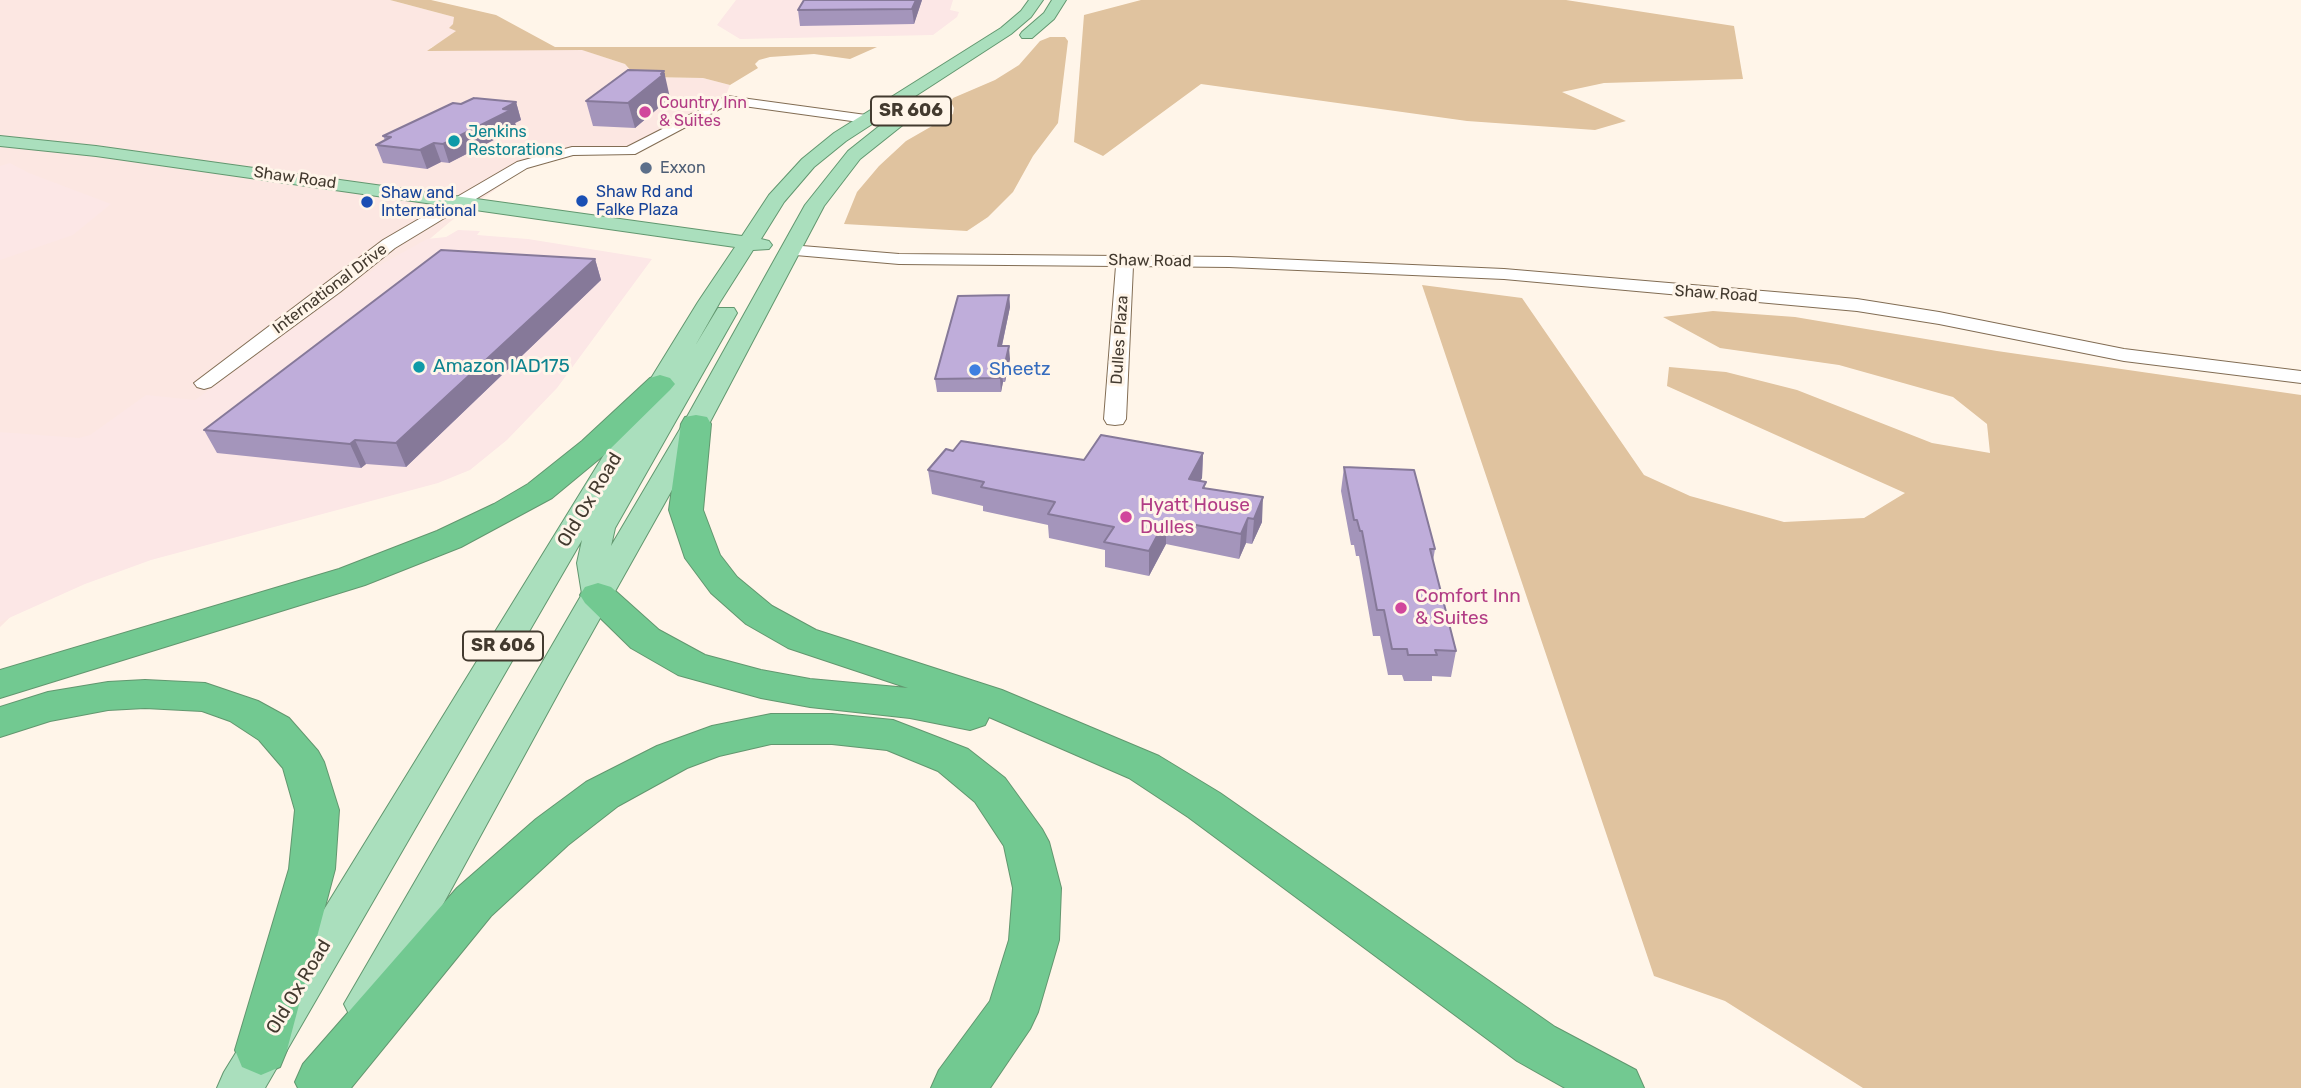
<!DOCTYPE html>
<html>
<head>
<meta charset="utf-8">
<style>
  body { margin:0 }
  canvas { display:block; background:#fff5e9 }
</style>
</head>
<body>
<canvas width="2301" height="1088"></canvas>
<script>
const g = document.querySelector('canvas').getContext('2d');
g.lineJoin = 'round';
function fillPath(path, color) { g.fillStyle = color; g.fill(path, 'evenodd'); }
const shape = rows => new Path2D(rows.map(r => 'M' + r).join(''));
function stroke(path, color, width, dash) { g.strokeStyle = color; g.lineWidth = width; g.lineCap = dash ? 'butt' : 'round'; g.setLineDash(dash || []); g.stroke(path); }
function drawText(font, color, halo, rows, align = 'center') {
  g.font = font + ' Rubik,sans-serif'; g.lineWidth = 6; g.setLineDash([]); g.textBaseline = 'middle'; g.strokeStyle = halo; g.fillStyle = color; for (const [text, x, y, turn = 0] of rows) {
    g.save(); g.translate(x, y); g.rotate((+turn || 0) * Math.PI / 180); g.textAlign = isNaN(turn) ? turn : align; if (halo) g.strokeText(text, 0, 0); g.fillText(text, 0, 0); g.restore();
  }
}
const commercial = shape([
  [0,0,390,0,454,17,456,31,447,40,430,48,583,50,625,64,633,73,649,77,703,78,730,85,726,95,619,153,560,157,524,169,451,221,209,425,0,627]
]);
const industrial = shape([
  [736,0,953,0,950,10,959,12,957,17,933,35,740,39,717,25],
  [10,163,29,173,111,204,73,235,0,260,0,166],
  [458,230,480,231,477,235,528,239,652,259,557,388,507,440,470,470,438,483,151,560,85,584,0,622,0,432,79,438,90,435,146,395,195,400,380,265,427,239,446,237]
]);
const green = shape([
  [390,0,431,0,496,15,555,47,877,47,850,59,814,54,770,57,759,60,755,64,758,68,730,85,703,78,649,77,633,73,625,64,582,50,427,51,456,31,449,28,453,24,454,17],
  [1141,0,1566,0,1734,26,1743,79,1604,83,1562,92,1626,121,1595,130,1467,121,1201,84,1103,156,1074,142,1084,15],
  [1050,37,1065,37,1068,41,1058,123,1033,156,1013,192,988,217,967,231,844,224,857,192,879,166,906,141,953,114,954,108,951,102,953,98,995,80,1019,65,1040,41],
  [1422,285,1522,298,1644,475,1690,496,1784,522,1864,518,1905,493,1667,386,1669,367,1726,372,1797,390,1932,443,1990,453,1987,424,1953,397,1839,365,1720,348,1663,317,1713,311,1795,317,1997,351,2301,395,2301,1088,1863,1088,1725,1001,1654,976]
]);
const minor = shape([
  [727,96,866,115,873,119,866,123,729,104,635,154,573,155,527,168,395,248,340,292,211,387,204,389,197,387,194,383,383,240,517,162,572,147,627,147,727,96],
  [790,245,899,254,1229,257,1504,269,1857,299,1939,312,2124,349,2301,371,2301,383,2124,361,1939,324,1857,311,1504,279,1229,267,1133,266,1126,419,1123,424,1115,425,1107,424,1104,419,1116,266,899,264,784,254,781,250,790,245]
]);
const major = shape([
  [1029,0,1043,0,1031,17,1011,34,846,141,814,167,784,202,761,239,769,241,772,245,769,249,753,250,720,302,695,346,718,308,734,308,737,313,615,528,611,546,683,424,805,205,848,151,897,112,909,112,911,116,909,120,860,159,824,206,709,424,567,677,381,1018,366,1024,351,1018,344,1004,582,594,577,563,582,540,265,1088,217,1088,224,1072,698,302,735,247,96,156,0,146,0,136,96,146,742,236,769,195,802,159,834,133,1001,28,1021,11,1029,0],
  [1052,0,1066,0,1054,19,1032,38,1022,38,1020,35,1022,32,1044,13,1052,0]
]);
const highway = shape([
  [660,375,670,378,675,384,670,390,604,455,552,498,461,547,365,585,0,698,0,670,339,569,437,531,494,504,528,484,582,441,650,378,660,375],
  [696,415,707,417,711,424,703,510,720,555,737,577,772,606,816,630,1002,690,1159,756,1220,793,1555,1027,1636,1070,1644,1088,1565,1088,1517,1061,1188,817,1129,778,989,717,985,725,970,730,910,718,810,707,761,698,678,675,631,648,585,603,580,595,585,587,598,583,611,587,659,630,705,655,761,670,810,679,908,688,788,648,746,624,711,593,685,558,669,510,681,424,685,417,696,415],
  [145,680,205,683,258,701,289,718,318,751,324,762,339,810,335,869,287,1050,280,1067,261,1075,242,1067,235,1050,289,869,295,810,283,768,259,740,230,721,202,711,145,708,108,710,50,721,0,737,0,707,48,692,108,682,145,680],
  [771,714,832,714,893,720,968,749,1005,778,1042,829,1049,842,1061,888,1059,940,1038,1012,1030,1029,990,1088,931,1088,939,1070,990,1001,1009,940,1013,888,1004,846,975,802,938,771,887,750,832,744,771,744,719,756,687,768,618,806,568,845,491,916,351,1088,298,1088,295,1082,303,1064,457,888,536,819,586,782,657,746,712,726,771,714]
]);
const wall = shape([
  [922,0,914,24,800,26,798,10],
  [669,96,670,98,635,128,593,126,586,101],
  [516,102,521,120,515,123,517,128,449,163,441,162,427,169,383,163,376,145,385,140,383,136,461,104],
  [595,259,601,280,406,467,366,464,361,468,217,453,204,430],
  [1009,295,1010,307,1002,346,1010,359,1005,382,1003,382,1001,392,937,392,935,379],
  [953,451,1084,460,1203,453,1202,478,1200,481,1206,489,1262,522,1252,544,1246,543,1239,559,1166,544,1149,576,1105,567,1105,550,1049,538,1048,525,983,511,983,506,932,494,928,470],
  [1344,467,1435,549,1433,561,1456,651,1451,677,1432,676,1432,681,1404,681,1402,675,1388,675,1380,636,1373,636,1359,556,1356,556,1354,545,1351,545,1341,491]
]);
const shadedWall = shape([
  [916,0,922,0,914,24,912,9],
  [664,71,670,98,635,128,628,103],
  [516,102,521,120,515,123,517,128,449,163,443,144],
  [434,143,441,162,427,169,420,150],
  [595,259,601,280,406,467,396,443],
  [1009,295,1010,307,999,359,998,346],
  [1009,346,1010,359,1005,382,1004,368],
  [1001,368,1003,382,1001,392,1000,378],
  [355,440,366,464,361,468,350,444],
  [1203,453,1202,478,1188,503,1189,479],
  [1263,497,1262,522,1252,544,1254,519],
  [1248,518,1246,543,1239,559,1241,534],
  [1166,519,1166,544,1149,576,1149,551]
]);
const building = shape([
  [804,0,916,0,912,9,798,10,804,0],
  [628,70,664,71,661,74,664,74,628,103,586,101,628,70],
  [474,98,516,102,503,109,511,110,443,144,434,143,420,150,376,145,391,137,383,136,453,103,461,104,474,98],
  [441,250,595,259,396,443,355,440,350,444,204,430,441,250],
  [1009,295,998,346,1009,346,1004,368,1001,368,1000,378,935,379,958,296,1009,295],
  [1101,435,1203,453,1189,479,1206,482,1203,488,1263,497,1254,519,1248,518,1241,534,1166,519,1149,551,1104,542,1114,527,1048,514,1055,502,981,487,984,482,928,470,946,449,953,451,961,441,1084,460,1101,435],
  [1344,467,1414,470,1435,549,1430,549,1456,651,1435,650,1437,655,1408,655,1407,649,1392,649,1384,610,1377,610,1362,531,1360,531,1357,520,1354,520,1344,467]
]);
const markers = [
  [645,112,7,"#d1479c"],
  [454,141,7,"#0f9aa8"],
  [646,168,7,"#5c6f8a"],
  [582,201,7,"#1a4fb4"],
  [367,202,7,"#1a4fb4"],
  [419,367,7,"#0f9aa8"],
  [975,370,7,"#3f7fe0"],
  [1126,517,7,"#d1479c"],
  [1401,608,7,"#d1479c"]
];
const farHotelnames = [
  ["Country Inn",659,103],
  ["& Suites",659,121]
];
const farCulturenames = [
  ["Jenkins",468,132],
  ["Restorations",468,150]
];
const farServicenames = [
  ["Exxon",660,168]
];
const farStreetnames = [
  ["Shaw Road",295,178,8],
  ["Shaw Road",1150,261,1],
  ["International Drive",330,289,-37],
  ["Shaw Road",1716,294,4],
  ["Dulles Plaza",1120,340,-86]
];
const farTransitnames = [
  ["Shaw Rd and",596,192],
  ["Falke Plaza",596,210],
  ["Shaw and",381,193],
  ["International",381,211]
];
const shields = [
  [911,111,80],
  [503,646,80]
];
const shieldNames = [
  ["SR 606",911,111],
  ["SR 606",503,646]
];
const cultureNames = [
  ["Amazon IAD175",433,367]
];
const shopNames = [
  ["Sheetz",989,370]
];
const streetNames = [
  ["Old Ox Road",590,500,-59],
  ["Old Ox Road",299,987,-59]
];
const hotelNames = [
  ["Hyatt House",1140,506],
  ["Dulles",1140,528],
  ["Comfort Inn",1415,597],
  ["& Suites",1415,619]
];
fillPath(commercial, '#fce7e2');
fillPath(industrial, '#fce7e6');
fillPath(green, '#e0c39f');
stroke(minor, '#826d54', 2);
stroke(major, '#62976f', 2);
stroke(highway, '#62976f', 2);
fillPath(minor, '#fff');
fillPath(major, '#aadfbd');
fillPath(highway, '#72c991');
fillPath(wall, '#a495bb');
fillPath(shadedWall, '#867999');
fillPath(building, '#bfadda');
stroke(building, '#867999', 2);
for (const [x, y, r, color] of markers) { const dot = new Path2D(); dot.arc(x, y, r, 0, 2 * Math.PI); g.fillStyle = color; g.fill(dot); stroke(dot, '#fff5e9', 2.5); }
drawText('16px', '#b23c85', '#fff5e9', farHotelnames, 'left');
drawText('16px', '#0d838f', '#fff5e9', farCulturenames, 'left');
drawText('16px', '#4e5e75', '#fff5e9', farServicenames, 'left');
drawText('16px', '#433a2f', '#fff5e9', farStreetnames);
drawText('16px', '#164399', '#fff5e9', farTransitnames, 'left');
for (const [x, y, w] of shields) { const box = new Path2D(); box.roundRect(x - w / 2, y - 14.5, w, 29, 5); g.fillStyle = '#fff5e9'; g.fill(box); stroke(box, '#433a2f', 2); }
drawText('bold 18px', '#433a2f', null, shieldNames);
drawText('19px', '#0d838f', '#fff5e9', cultureNames, 'left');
drawText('19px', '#366cbe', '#fff5e9', shopNames, 'left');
drawText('19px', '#433a2f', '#fff5e9', streetNames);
drawText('19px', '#b23c85', '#fff5e9', hotelNames, 'left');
</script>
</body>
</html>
